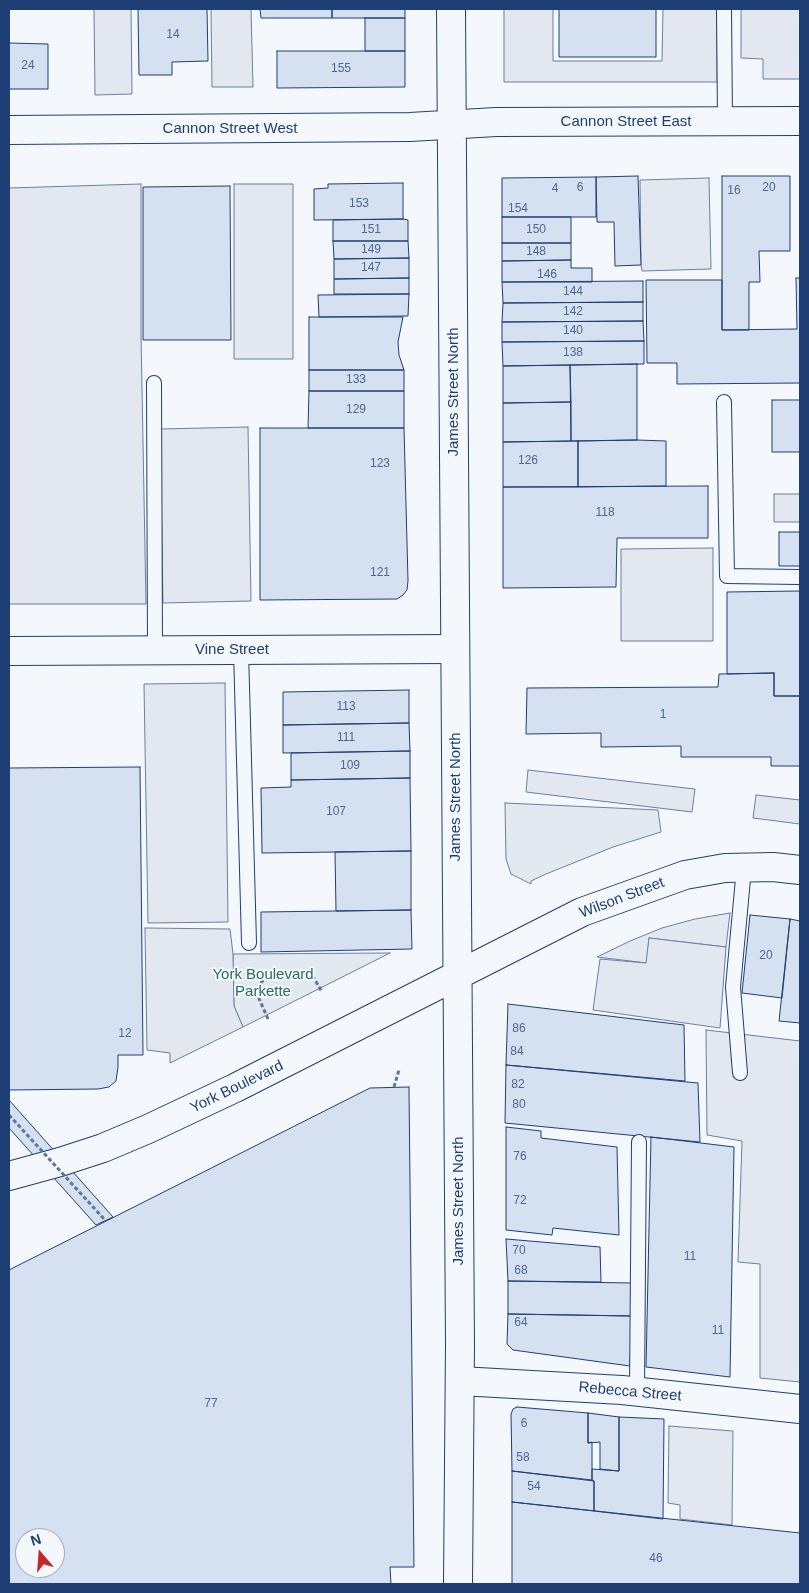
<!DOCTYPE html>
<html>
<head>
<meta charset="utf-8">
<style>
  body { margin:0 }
  #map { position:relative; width:809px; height:1593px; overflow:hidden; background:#f4f7fb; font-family:Arial,sans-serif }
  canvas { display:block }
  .frame { position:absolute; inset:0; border:10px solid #1d3f73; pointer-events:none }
  .north { position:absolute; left:15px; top:1528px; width:50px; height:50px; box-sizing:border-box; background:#f4f7fb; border:1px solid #9eadc5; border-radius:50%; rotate:342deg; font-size:14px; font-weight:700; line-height:20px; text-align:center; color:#1d3f73 }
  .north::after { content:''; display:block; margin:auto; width:18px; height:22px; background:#c62828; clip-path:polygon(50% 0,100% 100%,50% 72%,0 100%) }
</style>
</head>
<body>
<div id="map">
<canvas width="809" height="1593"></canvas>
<div class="frame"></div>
<div class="north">N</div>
</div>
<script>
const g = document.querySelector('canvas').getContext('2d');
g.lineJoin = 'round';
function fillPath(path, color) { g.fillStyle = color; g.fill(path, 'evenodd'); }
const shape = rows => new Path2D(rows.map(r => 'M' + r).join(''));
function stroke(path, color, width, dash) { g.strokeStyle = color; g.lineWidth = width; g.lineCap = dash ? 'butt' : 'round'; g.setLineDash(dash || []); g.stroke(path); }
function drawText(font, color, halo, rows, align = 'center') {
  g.font = font + ' Arial,sans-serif'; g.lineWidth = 4; g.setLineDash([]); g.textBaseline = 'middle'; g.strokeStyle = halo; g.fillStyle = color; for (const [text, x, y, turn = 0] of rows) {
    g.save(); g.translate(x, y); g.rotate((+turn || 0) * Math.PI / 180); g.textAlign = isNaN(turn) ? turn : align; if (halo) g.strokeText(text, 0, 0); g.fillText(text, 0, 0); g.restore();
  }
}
const green = shape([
  [505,803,658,810,661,832,613,847,546,874,531,881,531,884,511,874,506,859,505,803],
  [730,913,726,947,649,938,647,963,597,957,630,941,662,928,695,919,730,913],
  [390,953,243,1027,234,1006,233,954,390,953]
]);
const parking = shape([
  [94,9,131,9,132,94,95,95,94,9],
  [211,9,251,9,253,87,212,87,211,9],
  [504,9,553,9,553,61,662,61,663,9,717,9,717,82,504,82,504,9],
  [741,9,800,9,800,79,763,79,763,59,741,58,741,9],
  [709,178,711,269,642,271,641,265,640,180,709,178],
  [141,184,141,335,146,604,9,604,9,188,141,184],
  [234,184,293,184,293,359,234,359,234,184],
  [248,427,251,601,163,603,160,429,248,427],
  [774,494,800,494,800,522,774,522,774,494],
  [713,548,713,641,621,641,621,549,713,548],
  [225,683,228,922,148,923,144,684,225,683],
  [528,770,695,789,692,812,526,792,528,770],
  [756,795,800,800,800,824,753,818,756,795],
  [145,928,230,929,233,954,234,1006,243,1027,170,1063,170,1053,147,1050,145,928],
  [649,938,726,947,720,1028,593,1010,600,959,646,963,649,938],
  [706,1030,800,1041,800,1382,760,1378,760,1264,738,1262,742,1141,707,1135,706,1030],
  [669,1426,733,1431,732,1525,680,1519,680,1505,668,1503,669,1426]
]);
const building = shape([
  [138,9,207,9,208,61,172,62,172,75,139,75,138,9],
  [260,9,332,9,332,18,261,18,260,9],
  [332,9,405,9,405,18,332,18,332,9],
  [559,9,656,9,656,57,559,57,559,9],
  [365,18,405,18,405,51,365,51,365,18],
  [9,43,48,44,48,89,9,89,9,43],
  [277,51,405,51,405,87,277,88,277,51],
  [638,176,641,265,615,266,614,222,597,222,596,177,638,176],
  [722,176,790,176,790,251,759,251,760,282,749,282,749,330,722,330,722,176],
  [596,177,596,217,502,217,502,178,596,177],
  [403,183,403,219,314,220,314,189,328,188,328,184,403,183],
  [230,186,231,340,143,340,143,187,230,186],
  [502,217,571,217,571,243,502,243,502,217],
  [403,219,408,220,408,241,333,241,333,220,403,219],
  [333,241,408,241,409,258,334,259,333,241],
  [502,243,571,243,571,260,502,261,502,243],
  [409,258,409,278,334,279,334,259,409,258],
  [571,260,571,268,592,268,592,282,502,282,502,261,571,260],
  [409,278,409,294,334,294,334,279,409,278],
  [796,278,800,278,800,383,677,384,677,363,647,363,646,280,722,280,722,330,797,329,796,278],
  [643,281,643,302,503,303,502,282,643,281],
  [409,294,408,316,319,317,318,295,409,294],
  [643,302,643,321,502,322,503,303,643,302],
  [309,317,403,317,398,342,399,355,404,370,309,370,309,317],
  [643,321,644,341,502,342,502,322,643,321],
  [644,341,644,364,503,366,502,342,644,341],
  [637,364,637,440,571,441,570,365,637,364],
  [570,365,571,402,503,403,503,366,570,365],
  [309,370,404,370,404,391,309,391,309,370],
  [309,391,404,391,404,428,308,428,309,391],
  [772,400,800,400,800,452,772,452,772,400],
  [571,402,571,441,503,442,503,403,571,402],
  [260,428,404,428,408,581,407,590,403,595,397,599,260,600,260,428],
  [637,440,666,441,666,486,578,487,578,441,637,440],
  [578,441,578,487,503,487,503,442,578,441],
  [708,486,708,538,617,538,616,587,503,588,503,487,708,486],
  [779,532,800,532,800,566,779,566,779,532],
  [800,591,800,696,774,696,774,673,727,674,727,592,800,591],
  [774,673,774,696,800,696,800,766,771,766,771,757,681,757,681,746,601,747,601,733,526,734,527,688,718,687,719,674,774,673],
  [409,690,409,723,283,725,283,692,409,690],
  [409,723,410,751,283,753,283,725,409,723],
  [410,751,410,778,291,780,291,753,410,751],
  [140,767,143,1055,118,1055,118,1067,116,1081,109,1087,98,1089,9,1090,9,768,140,767],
  [410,778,411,851,262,853,261,788,291,787,291,780,410,778],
  [411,851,411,910,336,911,335,852,411,851],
  [411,910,412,949,261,952,261,912,411,910],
  [750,915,790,919,782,998,742,993,750,915],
  [790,919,800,921,800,1023,779,1021,790,919],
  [508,1004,684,1025,685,1081,506,1065,508,1004],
  [506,1065,698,1083,700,1142,505,1123,506,1065],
  [409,1087,414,1567,390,1567,391,1584,9,1584,9,1270,370,1088,409,1087],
  [25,1538,55,1538,55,1568,25,1568,25,1538],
  [9,1100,113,1217,96,1225,9,1128,9,1100],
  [506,1127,541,1131,541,1138,617,1147,619,1235,553,1228,552,1235,506,1230,506,1127],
  [651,1137,734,1147,730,1377,646,1367,651,1137],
  [506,1239,600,1247,601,1282,508,1281,506,1239],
  [508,1281,632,1283,632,1316,508,1314,508,1281],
  [508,1314,632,1316,630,1366,513,1350,507,1344,508,1314],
  [517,1407,588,1413,588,1443,592,1442,592,1480,512,1471,511,1414,513,1409,517,1407],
  [588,1413,619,1417,619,1471,600,1469,600,1442,588,1443,588,1413],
  [619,1417,664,1419,663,1519,594,1511,594,1481,592,1480,592,1469,619,1471,619,1417],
  [512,1471,594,1481,594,1511,512,1502,512,1471],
  [512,1502,800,1533,800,1584,512,1584,512,1502]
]);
const path = shape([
  [268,1019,257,994,262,981,270,978,306,977,314,978,322,992],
  [394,1087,399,1070]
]);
const service = shape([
  [724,9,725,121],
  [154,383,155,651],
  [724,402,727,576,800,577],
  [241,650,249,943],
  [740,1073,733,987,744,868],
  [637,1391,639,1142]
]);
const minor = shape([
  [9,651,455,649],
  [460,1381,622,1390,800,1409]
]);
const secondary = shape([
  [451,9,460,1344,458,1584],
  [9,130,410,127,496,122,800,121],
  [9,1176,60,1162,103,1148,148,1129,235,1088,582,912,685,875,725,868,773,867,800,870]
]);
const pathBridge = shape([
  [9,1115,105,1220]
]);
const numberNames = [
  ["14",173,35],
  ["24",28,66],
  ["155",341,69],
  ["6",580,188],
  ["20",769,188],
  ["4",555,189],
  ["16",734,191],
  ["153",359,204],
  ["154",518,209],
  ["151",371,230],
  ["150",536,230],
  ["149",371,250],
  ["148",536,252],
  ["147",371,268],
  ["146",547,275],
  ["144",573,292],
  ["142",573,312],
  ["140",573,331],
  ["138",573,353],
  ["133",356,380],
  ["129",356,410],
  ["126",528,461],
  ["123",380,464],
  ["118",605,513],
  ["121",380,573],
  ["113",346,707],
  ["1",663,715],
  ["111",346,738],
  ["109",350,766],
  ["107",336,812],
  ["20",766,956],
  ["86",519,1029],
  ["12",125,1034],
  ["84",517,1052],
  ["82",518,1085],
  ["80",519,1105],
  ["76",520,1157],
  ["72",520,1201],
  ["70",519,1251],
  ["11",690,1257],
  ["68",521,1271],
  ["64",521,1323],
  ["11",718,1331],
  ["77",211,1404],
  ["6",524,1424],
  ["58",523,1458],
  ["54",534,1487],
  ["46",656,1559]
];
const streetNames = [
  ["Cannon Street East",626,122],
  ["Cannon Street West",230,129],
  ["James Street North",454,392,-90],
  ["Vine Street",232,650],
  ["James Street North",456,797,-90],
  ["Wilson Street",622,898,-21],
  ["York Boulevard",237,1087,-26],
  ["James Street North",459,1201,-90],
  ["Rebecca Street",630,1392,5]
];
const parkNames = [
  ["York Boulevard",263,975],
  ["Parkette",263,992]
];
fillPath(green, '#e3e9f0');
stroke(green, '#687fa3', 1);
fillPath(parking, '#e3e8f0');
stroke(parking, '#687fa3', 1);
fillPath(building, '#d5e0f0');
stroke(building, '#1d3f73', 1);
stroke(service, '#1d3f73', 16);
stroke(minor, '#1d3f73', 30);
stroke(secondary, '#1d3f73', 30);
stroke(path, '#5e769c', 3, [4, 2.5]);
stroke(service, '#f4f7fb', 14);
stroke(minor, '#f4f7fb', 28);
stroke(secondary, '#f4f7fb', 28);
stroke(pathBridge, '#5e769c', 3, [4, 2.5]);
drawText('12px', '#4b6792', null, numberNames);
drawText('15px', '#1d3f73', '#f4f7fb', streetNames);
drawText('15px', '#2c6c60', '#f4f7fb', parkNames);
</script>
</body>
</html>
